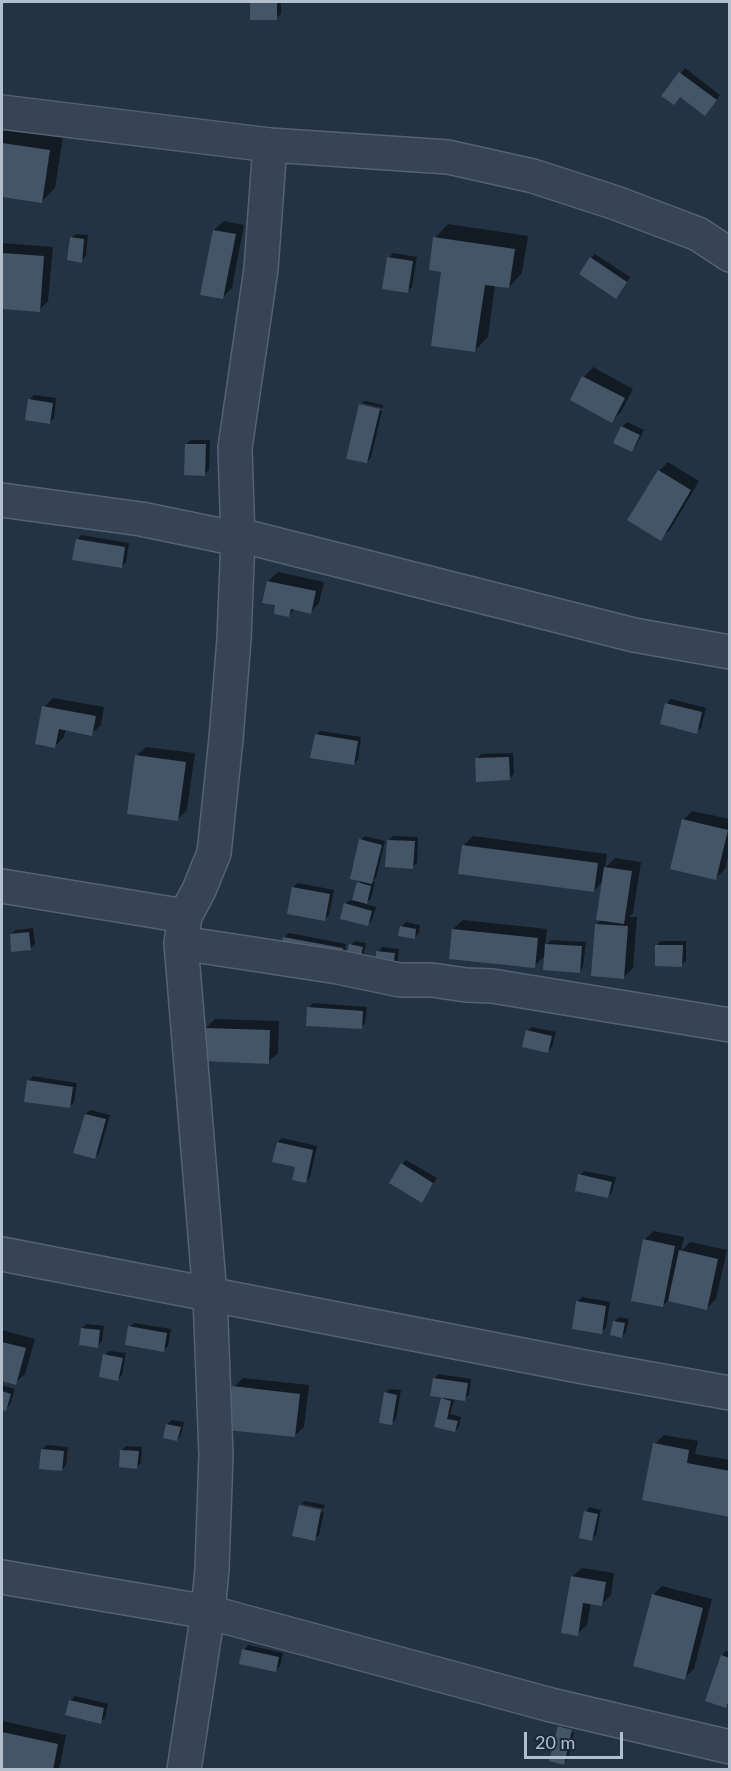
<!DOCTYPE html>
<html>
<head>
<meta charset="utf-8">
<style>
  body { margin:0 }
  #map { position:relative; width:731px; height:1771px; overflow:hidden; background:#233343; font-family:Lato,sans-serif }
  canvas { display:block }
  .frame { position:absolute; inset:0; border:3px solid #b4bfcd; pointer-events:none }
  .scale { position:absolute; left:524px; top:1732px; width:99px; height:27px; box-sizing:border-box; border:3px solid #b4bfcd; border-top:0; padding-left:8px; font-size:18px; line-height:21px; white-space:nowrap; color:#b4bfcd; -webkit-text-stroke:4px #1c2938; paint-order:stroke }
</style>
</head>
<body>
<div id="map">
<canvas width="731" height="1771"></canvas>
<div class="frame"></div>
<div class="scale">20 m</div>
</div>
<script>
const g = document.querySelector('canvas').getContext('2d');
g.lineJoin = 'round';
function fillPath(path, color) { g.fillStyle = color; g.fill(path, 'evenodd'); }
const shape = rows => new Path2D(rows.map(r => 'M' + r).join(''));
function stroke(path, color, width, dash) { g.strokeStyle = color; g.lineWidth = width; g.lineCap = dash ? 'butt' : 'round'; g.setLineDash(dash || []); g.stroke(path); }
const shadow = shape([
  [251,2,281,2,281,14,276,18,251,18],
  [685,68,720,95,709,110,681,96,663,95],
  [2,128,63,137,55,188,42,201,2,195],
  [224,221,244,225,232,288,222,298,202,294,214,230],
  [448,224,528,236,522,273,509,287,495,285,488,337,475,350,443,271,435,238],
  [76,234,88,235,86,256,81,261,71,238],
  [2,243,53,247,48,301,39,310,2,307],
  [393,253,417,257,412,287,408,291,389,258],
  [595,254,630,277,620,292,591,258],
  [593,367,633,389,621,412,611,421,572,399,584,377],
  [34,395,56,398,54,418,49,423,30,399],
  [365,401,383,405,383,408,362,403],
  [361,404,361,406,382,411,371,457,367,462,360,405],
  [627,422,644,430,636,446,632,450,615,442,622,427],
  [191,440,210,440,209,470,204,474,186,444],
  [668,462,699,481,670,530,660,539,659,471],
  [81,535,129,543,126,562,122,566,77,540],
  [278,572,324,582,319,603,310,612,295,609,289,615,277,604,268,581],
  [53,698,104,707,101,725,91,734,66,729,64,737,55,746,44,707],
  [671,699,706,708,701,728,696,732,666,704],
  [320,731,361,737,358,759,354,764,316,735],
  [146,747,195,753,187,810,178,819,136,756],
  [513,753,514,774,509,779,477,759,481,754],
  [692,811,730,819,730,849,725,869,716,878,683,820],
  [365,836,385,841,376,878,373,881,375,882,371,898,365,904,376,907,372,920,367,925,345,904,350,900,354,901,359,883,361,880,361,840],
  [393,836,418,837,417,863,412,867,389,840],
  [473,836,607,854,605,868,615,858,641,862,633,913,629,917,637,917,633,968,624,977,597,924,602,919,603,881,594,891,464,845],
  [298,883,334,890,329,915,324,919,293,887],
  [463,920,547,929,545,946,551,940,586,942,583,967,579,972,546,955,534,966,453,929],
  [406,922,420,925,419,933,414,938,401,927],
  [33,928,35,944,30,949,11,934,16,930],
  [289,933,346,944,344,959,284,938],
  [355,941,366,943,363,959,351,945],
  [661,941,686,941,686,961,681,965,657,945],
  [382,947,399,949,397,966,378,952],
  [313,1003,367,1007,365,1023,361,1028,308,1008],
  [215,1019,279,1021,278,1053,268,1062,205,1029],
  [532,1027,556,1032,552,1047,548,1051,527,1031],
  [33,1076,77,1083,74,1102,69,1107,29,1081],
  [90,1110,110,1115,99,1153,94,1157,86,1114],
  [282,1138,317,1146,310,1177,306,1181,297,1166,278,1142],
  [406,1160,437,1178,421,1201,402,1164],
  [584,1171,616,1177,612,1192,608,1197,580,1175],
  [654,1231,684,1237,681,1251,690,1242,727,1250,716,1299,707,1308,669,1300,663,1305,644,1240],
  [582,1297,610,1302,606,1328,601,1332,577,1302],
  [619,1317,629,1319,626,1332,622,1336,614,1322],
  [134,1323,171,1329,168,1346,163,1351,130,1327],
  [87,1324,104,1326,102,1341,97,1346,82,1328],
  [2,1330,35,1339,25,1374,15,1383,2,1380],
  [109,1351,126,1353,122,1375,118,1379,105,1355],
  [438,1374,471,1379,469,1395,464,1399,455,1398,450,1414,461,1417,459,1426,455,1431,436,1426,443,1399,445,1396,434,1379],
  [243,1378,309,1385,304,1427,294,1436,234,1387],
  [2,1385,15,1389,10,1405,5,1409,2,1408],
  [390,1389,401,1390,396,1419,391,1424,386,1393],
  [172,1420,184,1422,181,1435,177,1440,165,1437,167,1424],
  [664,1435,698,1441,695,1454,730,1460,730,1516,655,1444],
  [47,1445,68,1447,66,1465,62,1469,42,1449],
  [126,1446,142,1447,141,1463,136,1468,122,1450],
  [305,1501,325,1505,324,1509,302,1504],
  [302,1504,302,1507,324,1512,319,1535,314,1539,301,1506],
  [590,1507,601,1510,596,1535,592,1539,586,1512],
  [582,1568,614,1573,611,1595,602,1604,591,1602,587,1625,577,1634,572,1577],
  [662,1586,712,1599,694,1669,684,1678,653,1595],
  [248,1645,283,1653,280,1666,276,1670,244,1650],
  [726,1651,730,1652,730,1703,726,1707,722,1655],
  [75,1696,108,1704,105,1718,100,1722,67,1714,71,1700],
  [2,1721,66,1735,60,1766,57,1770,2,1770],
  [560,1726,560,1728,574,1732,568,1759,563,1763,559,1727]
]);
const building = shape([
  [250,2,277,2,277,20,250,20],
  [679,72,717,100,705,116,680,97,674,105,661,96],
  [2,143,50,150,42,203,2,197],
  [213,230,236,234,223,299,200,295],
  [70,237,84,239,82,263,67,260],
  [433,237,515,249,509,288,485,285,475,352,431,346,441,272,429,270],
  [2,253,44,256,40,312,2,309],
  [387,257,413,261,408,293,382,289],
  [590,257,627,282,616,299,579,274],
  [582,376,625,398,612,423,570,400],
  [28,399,53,403,50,424,25,420],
  [359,404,380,409,367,463,346,459],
  [621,426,640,435,632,452,613,443],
  [185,444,206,444,205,476,184,475],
  [658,470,691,490,661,541,627,520],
  [76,539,125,547,122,568,72,560],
  [267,581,316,591,311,614,291,609,289,617,274,614,275,605,262,603],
  [665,703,702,712,697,734,660,724],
  [42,706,96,716,92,736,59,729,55,748,35,744],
  [315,734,358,741,354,765,310,758],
  [135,755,186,762,178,821,127,814],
  [509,757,510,780,476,782,475,758],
  [682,819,728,830,716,880,670,869],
  [359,839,382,845,372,884,350,879],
  [387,840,415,841,413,869,385,867],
  [462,845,598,863,594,892,458,874],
  [604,867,632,871,624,924,596,920],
  [357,882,371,886,367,904,352,900],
  [292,887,330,894,325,921,287,914],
  [344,903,372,911,368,926,340,919],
  [595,924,628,926,624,979,591,976],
  [400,926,416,929,415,939,398,936],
  [452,929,538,938,535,968,449,959],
  [29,932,31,950,11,952,10,934],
  [283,937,343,948,340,965,280,954],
  [349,944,363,947,359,965,345,962],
  [545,944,582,946,580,973,543,970],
  [655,945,683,945,682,967,655,966],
  [376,951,395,953,393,972,375,970],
  [307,1007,363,1011,362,1029,306,1026],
  [204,1028,270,1030,269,1064,202,1061],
  [526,1030,552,1036,548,1053,522,1047],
  [27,1080,73,1087,70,1108,24,1102],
  [85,1114,106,1119,95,1159,73,1153],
  [277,1142,313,1150,306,1183,292,1180,295,1167,272,1162],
  [401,1163,433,1183,422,1203,389,1183],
  [578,1174,612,1182,608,1198,575,1191],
  [643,1239,675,1246,663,1307,631,1301],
  [679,1250,718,1259,707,1310,668,1301],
  [576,1301,606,1306,602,1334,572,1329],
  [613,1321,625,1323,622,1338,610,1335],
  [128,1326,167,1333,164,1352,125,1345],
  [81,1328,100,1330,98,1348,79,1345],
  [2,1342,26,1348,16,1385,2,1381],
  [103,1354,123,1358,118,1381,99,1377],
  [433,1378,468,1383,465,1401,430,1396],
  [232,1386,300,1394,295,1437,227,1430],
  [2,1391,11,1394,6,1411,2,1410],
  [384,1392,397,1395,392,1425,379,1423],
  [441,1398,451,1401,447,1419,458,1421,455,1432,434,1427],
  [166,1424,181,1427,177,1441,163,1438],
  [653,1443,689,1450,687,1463,730,1471,730,1517,642,1500],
  [41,1449,64,1451,62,1471,39,1469],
  [120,1450,139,1451,137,1469,119,1467],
  [299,1505,321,1510,315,1541,292,1536],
  [584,1511,598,1514,592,1541,579,1538],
  [571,1576,606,1582,602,1606,583,1603,578,1636,561,1633],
  [652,1594,703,1608,685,1680,633,1666],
  [242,1649,279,1657,276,1672,239,1664],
  [721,1655,730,1658,730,1698,726,1708,705,1701],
  [69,1700,104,1708,101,1724,65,1715],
  [558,1726,572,1730,564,1765,549,1761],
  [2,1732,58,1744,53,1770,2,1770]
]);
const minor = shape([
  [2,112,270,145,448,157,533,176,616,203,698,234,730,255],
  [2,500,141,519,238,539,251,538,634,635,730,652],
  [2,886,185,916,181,943,210,1296,216,1455,212,1569,208,1612,184,1770],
  [185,916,199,890,214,853,226,739,234,639,238,539,235,448,261,269,270,145],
  [181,943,338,967,400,980,432,980,466,985,492,986,730,1025],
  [2,1254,584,1367,730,1393],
  [2,1577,208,1612,551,1705,730,1747]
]);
fillPath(shadow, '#0007');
fillPath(building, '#445568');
stroke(minor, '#556270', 36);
stroke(minor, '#384453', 33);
</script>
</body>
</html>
